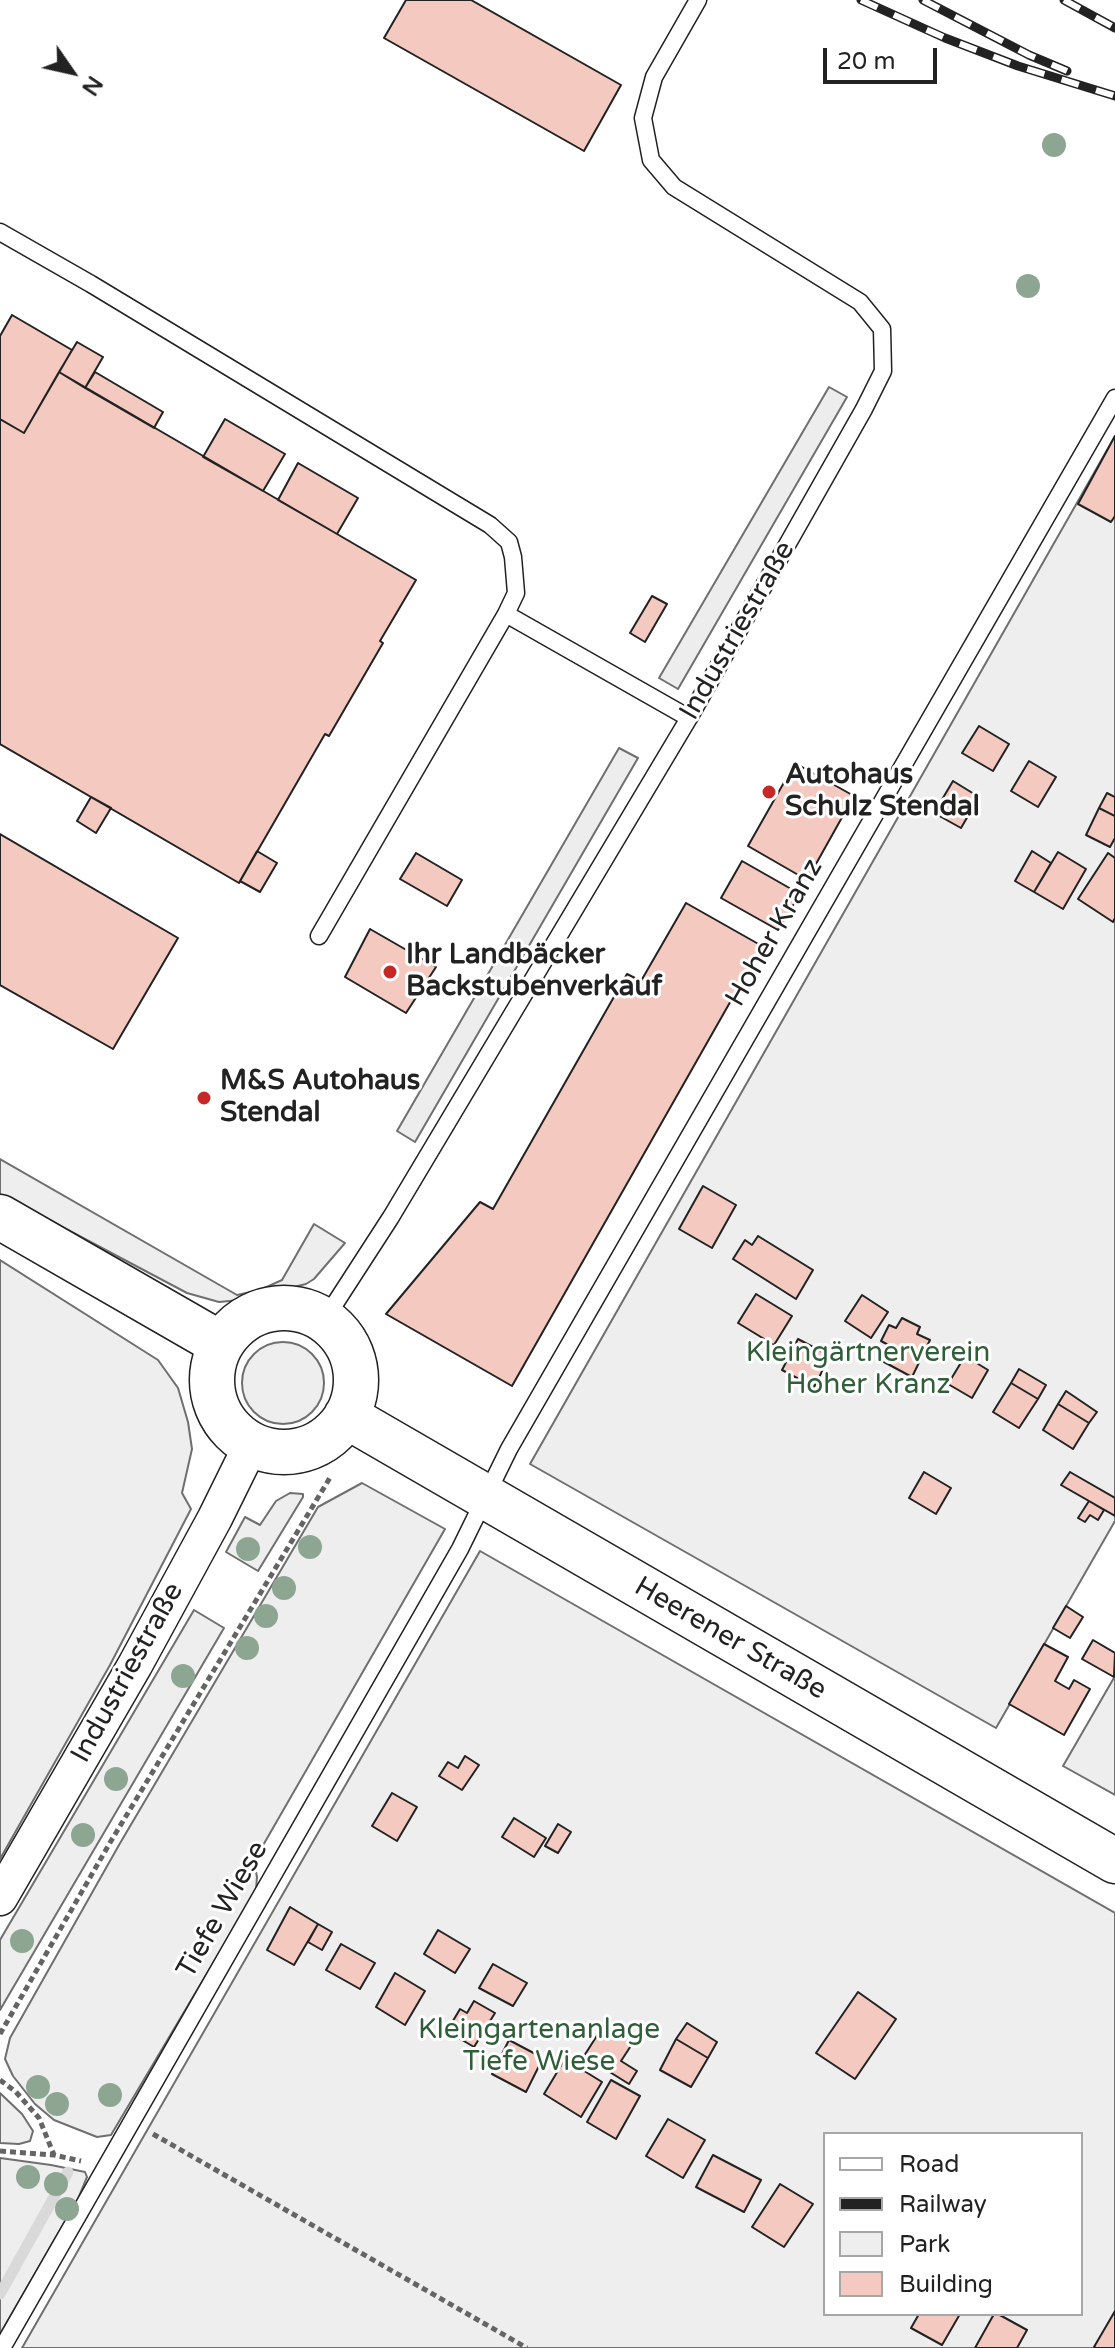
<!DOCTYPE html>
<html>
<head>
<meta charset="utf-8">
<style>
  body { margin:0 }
  #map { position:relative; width:1115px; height:2348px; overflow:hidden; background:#fff; font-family:"Varela Round",sans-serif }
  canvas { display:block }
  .legend { position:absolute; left:823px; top:2132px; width:260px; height:184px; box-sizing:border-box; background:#fff; border:2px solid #a7a7a7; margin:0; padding:10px 14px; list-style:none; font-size:24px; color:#222 }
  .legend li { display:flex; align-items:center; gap:16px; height:40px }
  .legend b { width:40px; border:2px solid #a7a7a7 }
  .north { position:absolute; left:32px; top:32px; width:80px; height:80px; -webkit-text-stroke:6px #fff; paint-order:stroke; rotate:124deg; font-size:22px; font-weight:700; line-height:32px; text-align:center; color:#222 }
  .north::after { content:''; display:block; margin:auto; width:28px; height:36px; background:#222; clip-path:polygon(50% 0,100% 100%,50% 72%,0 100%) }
  .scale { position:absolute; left:823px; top:48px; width:114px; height:36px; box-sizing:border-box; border:4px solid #222; border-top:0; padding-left:10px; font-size:24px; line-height:28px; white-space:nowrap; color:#222; -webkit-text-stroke:6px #fff; paint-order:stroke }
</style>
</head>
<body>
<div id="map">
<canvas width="1115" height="2348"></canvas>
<ul class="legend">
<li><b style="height:10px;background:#fff"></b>Road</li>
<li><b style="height:10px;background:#222"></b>Railway</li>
<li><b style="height:22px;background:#eee"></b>Park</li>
<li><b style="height:22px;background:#f3c9c0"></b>Building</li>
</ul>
<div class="north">N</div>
<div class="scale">20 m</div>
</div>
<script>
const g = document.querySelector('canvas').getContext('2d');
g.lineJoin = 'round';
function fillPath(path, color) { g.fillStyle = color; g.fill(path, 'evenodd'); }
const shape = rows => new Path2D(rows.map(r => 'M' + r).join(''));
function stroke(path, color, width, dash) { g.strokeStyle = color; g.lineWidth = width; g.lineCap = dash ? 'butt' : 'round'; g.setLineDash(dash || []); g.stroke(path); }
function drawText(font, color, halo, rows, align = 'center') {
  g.font = font + ' "Varela Round",sans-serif'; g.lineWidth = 6; g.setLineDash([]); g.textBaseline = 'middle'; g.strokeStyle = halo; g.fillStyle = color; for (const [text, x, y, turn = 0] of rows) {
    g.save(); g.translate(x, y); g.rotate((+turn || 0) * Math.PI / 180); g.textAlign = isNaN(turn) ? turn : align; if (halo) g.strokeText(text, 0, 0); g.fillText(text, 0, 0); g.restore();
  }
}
const green = shape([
  [1115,436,1115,1521,996,1728,530,1464,1115,436],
  [0,1159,237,1295,260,1290,282,1280,314,1224,345,1243,314,1279,306,1284,240,1300,219,1302,187,1293,0,1194,0,1159],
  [0,1260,158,1360,178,1388,188,1422,192,1449,182,1493,191,1509,110,1665,0,1859,0,1260],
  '242 1383a41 41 0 1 1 82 0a41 41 0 1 1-82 0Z',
  [362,1483,445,1529,254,1861,257,1877,256,1890,247,1906,111,2135,97,2137,54,2120,35,2104,13,2076,5,2059,10,2038,119,1845,318,1507,362,1483],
  [290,1493,303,1494,303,1497,258,1571,226,1552,245,1517,260,1525,276,1501,290,1493],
  [480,1551,1115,1913,1115,2348,22,2348,480,1551],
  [825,2134,1081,2134,1081,2314,825,2314,825,2134],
  [194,1610,224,1628,0,2010,0,1940,194,1610],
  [1115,1676,1115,1795,1063,1766,1115,1676],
  [0,2093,22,2114,33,2131,30,2141,19,2144,0,2143,0,2093],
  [0,2158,51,2165,85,2172,87,2177,78,2199,0,2334,0,2158]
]);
const parking = shape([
  [829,387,847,397,678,689,659,678,829,387],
  [619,748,638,758,415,1142,397,1131,619,748]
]);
const stream = shape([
  [0,2294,68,2172]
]);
const building = shape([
  [406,0,471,0,621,85,584,151,384,38,406,0],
  [12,315,72,350,24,433,0,419,0,336,12,315],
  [77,342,103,357,85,388,59,372,77,342],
  [59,372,416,580,380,641,383,643,329,736,325,734,239,883,0,744,0,419,24,433,59,372],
  [95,372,163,412,154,428,85,388,95,372],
  [225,419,285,454,263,491,203,457,225,419],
  [1115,436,1115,516,1111,522,1078,504,1115,436],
  [298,463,358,498,337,534,278,500,298,463],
  [652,596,667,604,645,642,630,633,652,596],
  [979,726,1009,744,993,771,962,753,979,726],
  [1029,761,1056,777,1038,807,1011,791,1029,761],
  [795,763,854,796,807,880,748,846,795,763],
  [953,781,979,797,961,828,934,813,953,781],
  [1107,793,1115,797,1115,816,1099,808,1107,793],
  [91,797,111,808,96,833,77,821,91,797],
  [1099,808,1115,816,1115,838,1110,847,1086,835,1099,808],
  [0,834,178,938,113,1049,0,985,0,834],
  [257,851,277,863,260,892,240,881,257,851],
  [1032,851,1051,863,1034,892,1015,881,1032,851],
  [1058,852,1086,869,1063,909,1034,892,1058,852],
  [416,853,462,880,447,906,400,879,416,853],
  [1108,853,1115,858,1115,918,1113,922,1078,899,1108,853],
  [742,861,800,894,778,930,721,898,742,861],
  [686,903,762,946,512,1386,386,1314,480,1202,493,1209,627,974,641,981,686,903],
  [370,929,436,967,406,1013,345,977,370,929],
  [703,1186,736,1205,712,1248,679,1229,703,1186],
  [758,1236,813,1270,796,1299,733,1259,745,1240,752,1245,758,1236],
  [756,1294,792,1316,774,1345,738,1323,756,1294],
  [862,1295,888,1312,871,1338,845,1321,862,1295],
  [902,1318,920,1327,917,1334,930,1340,912,1377,884,1362,892,1347,881,1341,889,1325,896,1328,902,1318],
  [798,1339,830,1356,814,1387,782,1370,798,1339],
  [965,1356,988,1370,972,1398,948,1384,965,1356],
  [1019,1369,1046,1385,1038,1399,1011,1383,1019,1369],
  [1011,1383,1038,1399,1019,1428,993,1412,1011,1383],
  [1066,1391,1097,1412,1089,1423,1058,1404,1066,1391],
  [1058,1404,1089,1423,1073,1449,1043,1430,1058,1404],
  [924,1472,951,1488,936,1514,909,1498,924,1472],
  [1070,1472,1115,1498,1115,1516,1061,1485,1070,1472],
  [1089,1501,1104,1510,1098,1520,1090,1515,1085,1522,1078,1518,1089,1501],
  [1066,1606,1083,1617,1070,1638,1053,1628,1066,1606],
  [1093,1640,1115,1653,1114,1677,1082,1659,1093,1640],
  [1044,1644,1068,1657,1055,1681,1069,1689,1074,1680,1090,1689,1064,1735,1009,1704,1044,1644],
  [465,1756,479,1765,462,1790,439,1776,448,1762,458,1768,465,1756],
  [392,1793,417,1807,397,1841,372,1826,392,1793],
  [514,1818,546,1838,534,1857,502,1837,514,1818],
  [558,1824,571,1832,558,1853,545,1846,558,1824],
  [290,1907,318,1924,294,1965,267,1950,290,1907],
  [318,1924,332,1932,322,1950,308,1942,318,1924],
  [438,1930,470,1949,455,1973,424,1954,438,1930],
  [341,1944,375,1963,360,1989,326,1970,341,1944],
  [493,1964,527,1983,513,2006,479,1988,493,1964],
  [395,1973,425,1991,405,2025,376,2007,395,1973],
  [858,1992,896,2019,855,2079,816,2053,858,1992],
  [474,2001,495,2013,474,2047,447,2031,460,2009,467,2013,474,2001],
  [607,2020,636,2038,621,2061,637,2071,629,2084,584,2056,607,2020],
  [687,2023,717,2042,708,2058,676,2039,687,2023],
  [676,2039,708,2058,691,2087,660,2070,676,2039],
  [509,2040,543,2058,526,2092,492,2074,509,2040],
  [565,2059,602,2082,581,2117,544,2094,565,2059],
  [611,2080,640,2096,616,2139,587,2122,611,2080],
  [668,2119,705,2140,683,2178,646,2156,668,2119],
  [713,2155,761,2180,744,2212,696,2187,713,2155],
  [780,2184,813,2204,784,2247,752,2227,780,2184],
  [1115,2311,1115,2348,1096,2348,1094,2347,1115,2311],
  [919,2314,960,2314,942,2345,911,2328,919,2314],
  [994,2314,998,2314,1027,2330,1017,2348,975,2348,994,2314]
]);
const path = shape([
  [0,2034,111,1841,331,1476],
  [0,2080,16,2092,39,2118,54,2155],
  [153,2134,527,2348],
  [0,2151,54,2155,81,2161]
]);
const lane = shape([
  [0,232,91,284,490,525,509,542,513,557,516,593,506,614],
  [319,936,506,614,689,718],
  [325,1319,391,1217,689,718,864,409,883,371,882,329,860,302,674,187,651,160,643,118,654,77,698,0],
  [2,2348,460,1549,509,1449,1115,398]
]);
const street = shape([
  [0,1898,135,1665,215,1518,251,1445]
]);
const secondary = shape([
  [0,1217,221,1344],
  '212 1380a72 72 0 1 1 144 0a72 72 0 1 1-144 0Z',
  [346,1416,1115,1861]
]);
const rail = shape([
  [861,0,945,38,1018,66,1115,96],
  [923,0,1029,55,1067,71],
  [1064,0,1115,28]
]);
const trees = [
  [1054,145],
  [1028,286],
  [310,1547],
  [248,1549],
  [284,1588],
  [266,1616],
  [247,1648],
  [183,1676],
  [116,1779],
  [83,1835],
  [22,1941],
  [38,2087],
  [110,2095],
  [57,2104],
  [28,2177],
  [56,2184],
  [67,2209]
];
const markers = [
  [769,792,8,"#c62828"],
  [390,972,8,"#c62828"],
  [204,1098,8,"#c62828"]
];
const streetNames = [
  ["Industriestraße",738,631,-60],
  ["Hoher Kranz",775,933,-60],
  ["Heerener Straße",730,1639,30],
  ["Industriestraße",128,1673,-61],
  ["Tiefe Wiese",223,1910,-60]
];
const poiNames = [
  ["Autohaus",785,776],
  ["Schulz Stendal",785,808],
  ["Ihr Landbäcker",406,956],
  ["Backstubenverkauf",406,988],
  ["M&S Autohaus",220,1082],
  ["Stendal",220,1114]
];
const parkNames = [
  ["Kleingärtnerverein",868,1354],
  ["Hoher Kranz",868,1386],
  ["Kleingartenanlage",539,2031],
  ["Tiefe Wiese",539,2063]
];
fillPath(green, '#eee');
stroke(green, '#6f6f6f', 2);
fillPath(parking, '#ededed');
stroke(parking, '#6f6f6f', 2);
stroke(stream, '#d9d9d9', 11);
fillPath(building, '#f3c9c0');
stroke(building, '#222', 2);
stroke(lane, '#222', 19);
stroke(street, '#222', 37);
stroke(secondary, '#222', 47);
stroke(path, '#646464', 5, [6, 4]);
stroke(lane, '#fff', 16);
stroke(street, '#fff', 34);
stroke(secondary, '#fff', 44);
stroke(rail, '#222', 9);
stroke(rail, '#fff', 6, [18]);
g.fillStyle = '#8da692';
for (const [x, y] of trees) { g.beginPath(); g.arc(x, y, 12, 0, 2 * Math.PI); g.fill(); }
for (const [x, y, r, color] of markers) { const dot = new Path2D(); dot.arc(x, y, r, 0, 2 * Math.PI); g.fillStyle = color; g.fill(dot); stroke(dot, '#fff', 3); }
drawText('28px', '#222', '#fff', streetNames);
drawText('bold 28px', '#222', '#fff', poiNames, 'left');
drawText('28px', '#2f5e38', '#fff', parkNames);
</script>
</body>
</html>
